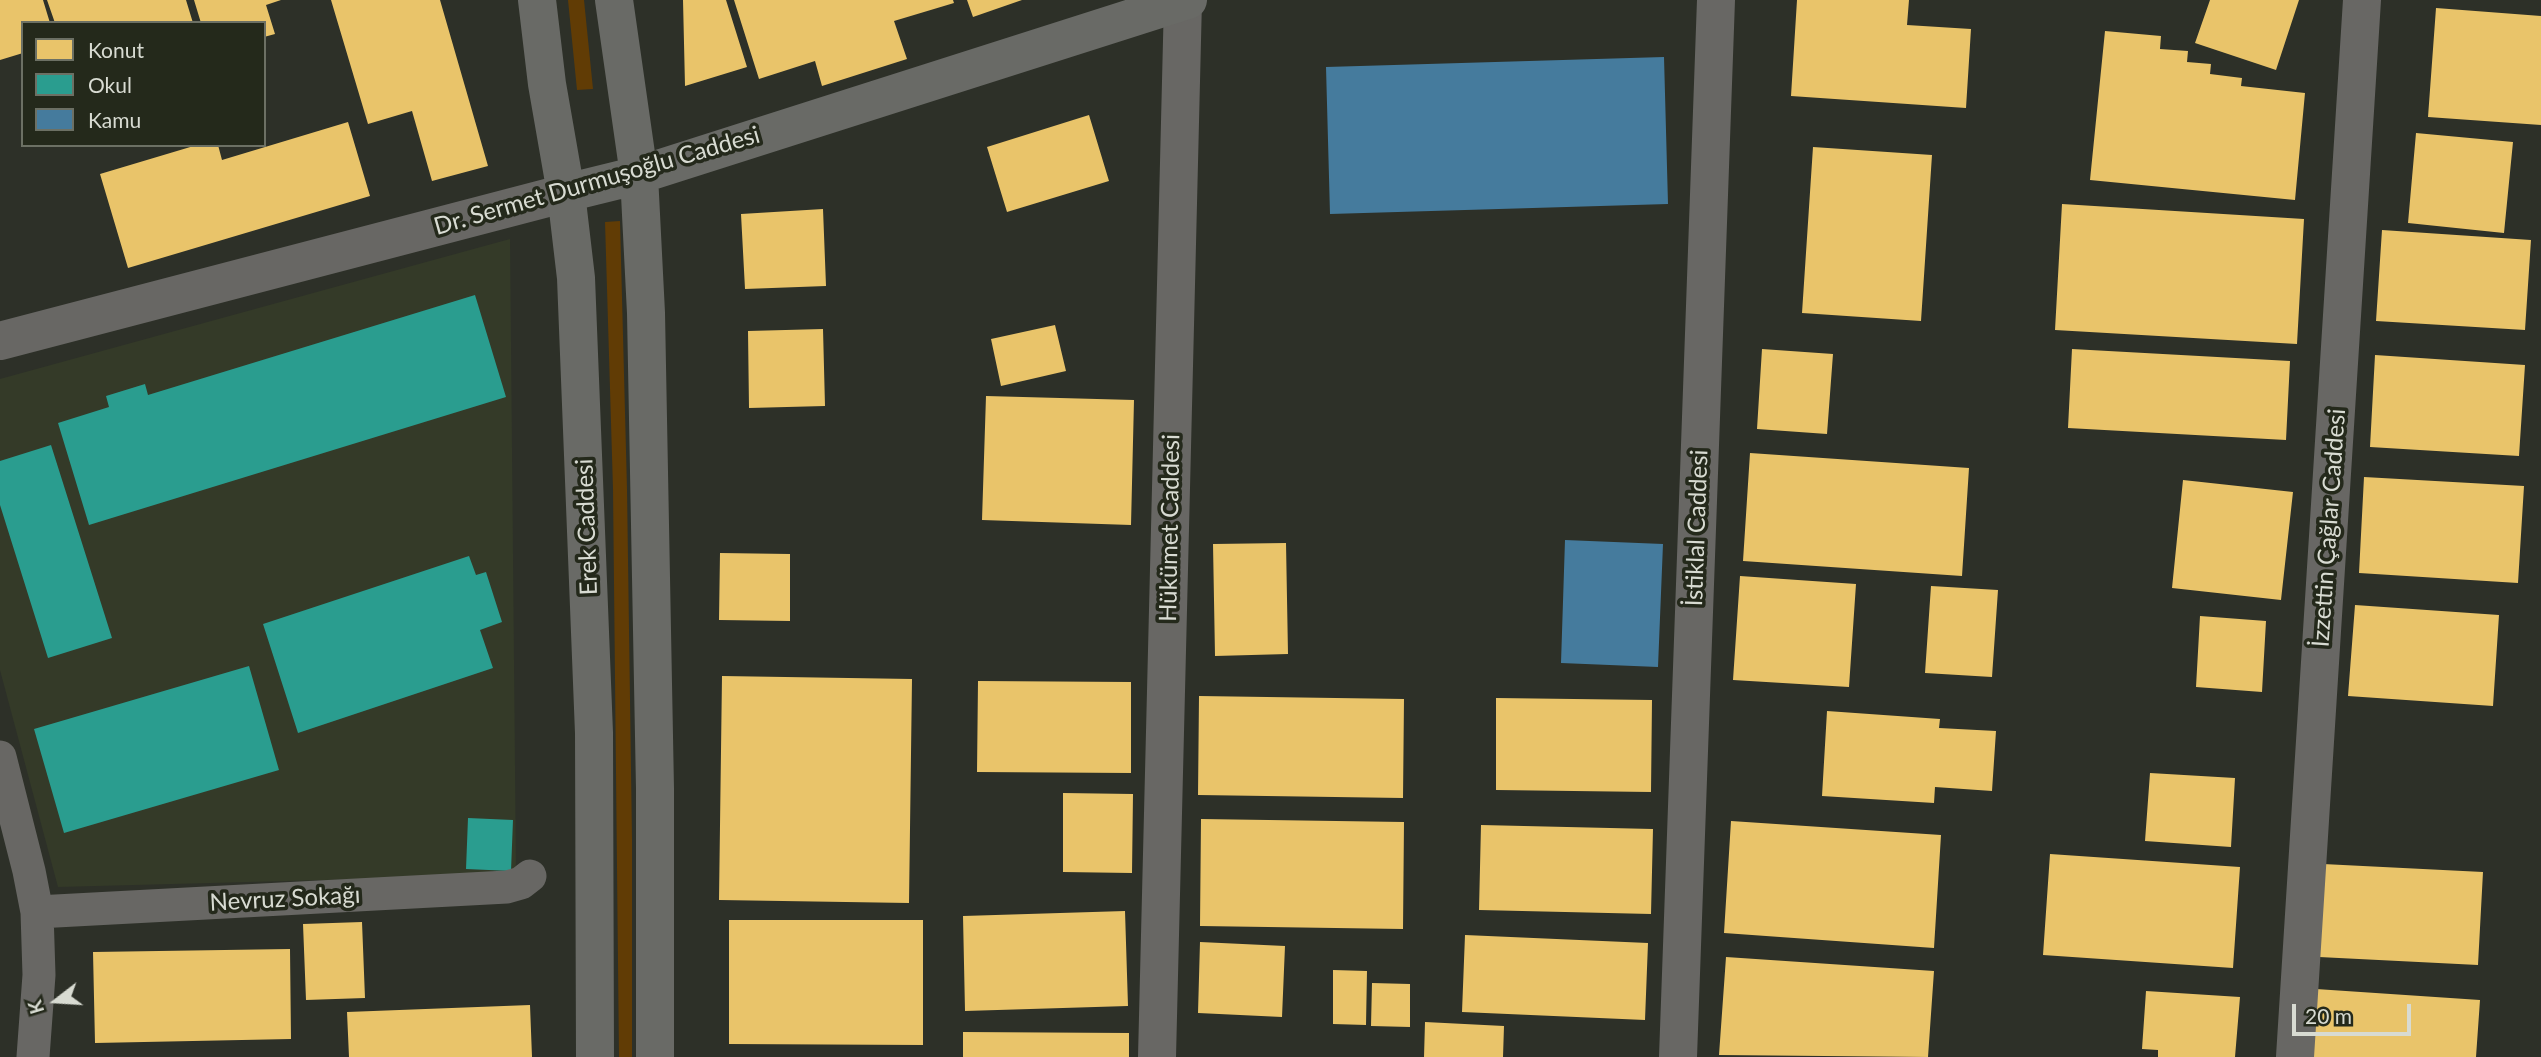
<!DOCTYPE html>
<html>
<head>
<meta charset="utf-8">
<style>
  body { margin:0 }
  #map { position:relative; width:2541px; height:1057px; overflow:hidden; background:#2d3028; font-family:Lato,sans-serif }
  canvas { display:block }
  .legend { position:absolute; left:21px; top:21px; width:245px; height:126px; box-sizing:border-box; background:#24291b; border:2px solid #6c7064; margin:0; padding:9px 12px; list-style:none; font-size:21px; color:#d8dbd2 }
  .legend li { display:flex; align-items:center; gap:14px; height:35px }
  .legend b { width:35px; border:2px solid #6c7064 }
  .north { position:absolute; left:21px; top:966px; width:70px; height:70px; -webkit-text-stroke:5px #24291b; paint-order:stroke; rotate:253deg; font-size:19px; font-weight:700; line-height:28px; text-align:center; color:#d8dbd2 }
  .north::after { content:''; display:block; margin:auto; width:24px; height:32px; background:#d8dbd2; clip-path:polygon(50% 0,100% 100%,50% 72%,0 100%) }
  .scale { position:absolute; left:2292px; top:1004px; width:119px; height:32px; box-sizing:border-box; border:4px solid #d8dbd2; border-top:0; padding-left:9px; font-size:21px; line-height:24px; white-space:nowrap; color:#d8dbd2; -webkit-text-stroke:5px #24291b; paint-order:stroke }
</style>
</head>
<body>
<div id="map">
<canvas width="2541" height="1057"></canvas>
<ul class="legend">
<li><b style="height:19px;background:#e9c46a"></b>Konut</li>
<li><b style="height:19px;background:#2a9d8f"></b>Okul</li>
<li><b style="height:19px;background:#457b9d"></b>Kamu</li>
</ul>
<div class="north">K</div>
<div class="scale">20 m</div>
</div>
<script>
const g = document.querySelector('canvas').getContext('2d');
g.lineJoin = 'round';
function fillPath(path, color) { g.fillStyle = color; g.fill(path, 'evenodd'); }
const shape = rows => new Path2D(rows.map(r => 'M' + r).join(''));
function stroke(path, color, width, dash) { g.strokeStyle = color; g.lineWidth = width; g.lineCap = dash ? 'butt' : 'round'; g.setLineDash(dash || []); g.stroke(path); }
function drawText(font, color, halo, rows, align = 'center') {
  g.font = font + ' Lato,sans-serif'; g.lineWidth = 7; g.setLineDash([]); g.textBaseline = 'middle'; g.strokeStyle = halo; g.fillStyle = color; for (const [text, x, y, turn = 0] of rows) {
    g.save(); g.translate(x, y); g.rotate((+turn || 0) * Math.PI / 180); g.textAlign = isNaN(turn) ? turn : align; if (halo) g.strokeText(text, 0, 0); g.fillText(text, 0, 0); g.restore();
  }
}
const built = shape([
  [510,239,516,875,58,887,0,670,0,379]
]);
const green = shape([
  [568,0,584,0,593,89,577,90],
  [620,221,627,489,632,839,632,1057,619,1057,613,489,605,222]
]);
const homes = shape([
  [0,0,43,0,50,23,23,23,23,53,0,60],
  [47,0,186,0,193,23,55,23],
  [194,0,281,0,266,5,275,34,264,37,264,23,201,23],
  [331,0,440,0,488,166,432,181,412,111,368,124],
  [683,0,726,0,747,67,685,86],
  [734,0,953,0,954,3,894,21,907,59,822,86,815,61,759,79],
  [967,0,1022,0,973,17],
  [1797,0,1909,0,1907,25,1971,29,1966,108,1791,96],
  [2210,0,2299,0,2276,70,2195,43],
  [2436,8,2541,16,2541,125,2428,117],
  [2105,31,2161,36,2160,49,2188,51,2187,62,2211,64,2210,74,2242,78,2241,86,2305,93,2295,200,2090,180],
  [1089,115,1109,181,1007,212,987,147],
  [348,122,370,196,128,268,100,174,197,145,218,145,222,160],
  [2416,133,2513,142,2504,233,2408,223],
  [1813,147,1932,155,1921,321,1802,313],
  [2062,204,2304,219,2297,344,2055,330],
  [823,209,826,286,745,289,741,214],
  [2382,230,2531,240,2525,330,2376,321],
  [1055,325,1066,371,1001,386,991,339],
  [823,329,825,406,749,408,748,331],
  [1762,349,1833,354,1827,434,1757,429],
  [2072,349,2290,361,2286,440,2068,428],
  [2375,355,2525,365,2519,456,2370,447],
  [986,396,1134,400,1131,525,982,520],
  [1750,453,1969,468,1962,576,1743,561],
  [2364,477,2524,486,2518,583,2359,573],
  [2183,480,2293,492,2281,600,2172,588],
  [1286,543,1288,654,1215,656,1213,544],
  [720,553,790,554,790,621,719,620],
  [1740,576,1856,584,1849,687,1733,680],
  [1931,586,1998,590,1992,677,1925,673],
  [2355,605,2499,615,2493,706,2348,696],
  [2200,616,2266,621,2262,692,2196,687],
  [722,676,912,679,909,903,719,900],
  [978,681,1131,682,1131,773,977,772],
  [1199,696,1404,699,1403,798,1198,795],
  [1496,698,1652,700,1651,792,1496,790],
  [1827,711,1940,719,1939,728,1996,731,1992,791,1935,787,1934,803,1822,796],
  [2150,773,2235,778,2231,847,2145,841],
  [1063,793,1133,794,1132,873,1063,872],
  [1201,819,1404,822,1403,929,1200,926],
  [1731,821,1941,835,1934,948,1724,933],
  [1481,825,1653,829,1651,914,1479,910],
  [2050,854,2240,867,2233,968,2043,955],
  [2323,864,2483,872,2478,965,2319,957],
  [1125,911,1128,1006,965,1011,963,916],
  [729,920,923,920,923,1045,729,1044],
  [362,922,365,998,306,1000,303,924],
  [1465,935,1648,943,1645,1020,1462,1012],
  [1200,942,1285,946,1282,1017,1198,1013],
  [290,949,291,1039,95,1043,93,952],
  [1726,957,1934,971,1928,1057,1719,1055],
  [1333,970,1367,971,1366,1025,1333,1024],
  [1372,983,1410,984,1410,1027,1371,1026],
  [2316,989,2480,1000,2476,1057,2312,1057],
  [2146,991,2240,997,2235,1057,2158,1057,2158,1050,2142,1049],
  [530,1005,532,1057,349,1057,347,1012],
  [1425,1022,1504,1026,1503,1057,1424,1057],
  [963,1032,1129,1033,1129,1057,963,1057]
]);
const schools = shape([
  [475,295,506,397,89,525,58,423,109,407,106,396,145,384,148,395],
  [51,445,112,638,48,658,0,505,0,461],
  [469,556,476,575,486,572,502,622,480,630,493,668,298,733,263,624],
  [249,666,279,770,64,833,34,729],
  [468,818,513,820,511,871,466,869]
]);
const public = shape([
  [1664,57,1668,204,1330,214,1326,67],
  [1565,540,1663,544,1658,667,1561,663]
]);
const minor = shape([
  [0,757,29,871,37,912,39,975,33,1057],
  [37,912,507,887,521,883,530,876]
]);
const tertiary = shape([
  [0,341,566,193],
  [1157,1057,1183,0],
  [1678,1057,1716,0],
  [2295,1057,2362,0]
]);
const secondary = shape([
  [537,0,547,84,566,193,576,278,594,733,595,1057],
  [614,0,639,175,646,313,655,789,655,1057],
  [566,193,639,175,1188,0]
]);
const streetNames = [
  ["Dr. Sermet Durmuşoğlu Caddesi",597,181,-16],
  ["Erek Caddesi",587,527,-92],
  ["Hükümet Caddesi",1170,528,-89],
  ["İstiklal Caddesi",1697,528,-88],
  ["İzzettin Çağlar Caddesi",2329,528,-86],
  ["Nevruz Sokağı",285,899,-3]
];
fillPath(built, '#343a28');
fillPath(green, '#613c05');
fillPath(homes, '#e9c46a');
fillPath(schools, '#2a9d8f');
fillPath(public, '#457b9d');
stroke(minor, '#686764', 33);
stroke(tertiary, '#686764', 38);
stroke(secondary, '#696a66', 38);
drawText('24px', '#d8dbd2', '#24291b', streetNames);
</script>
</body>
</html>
